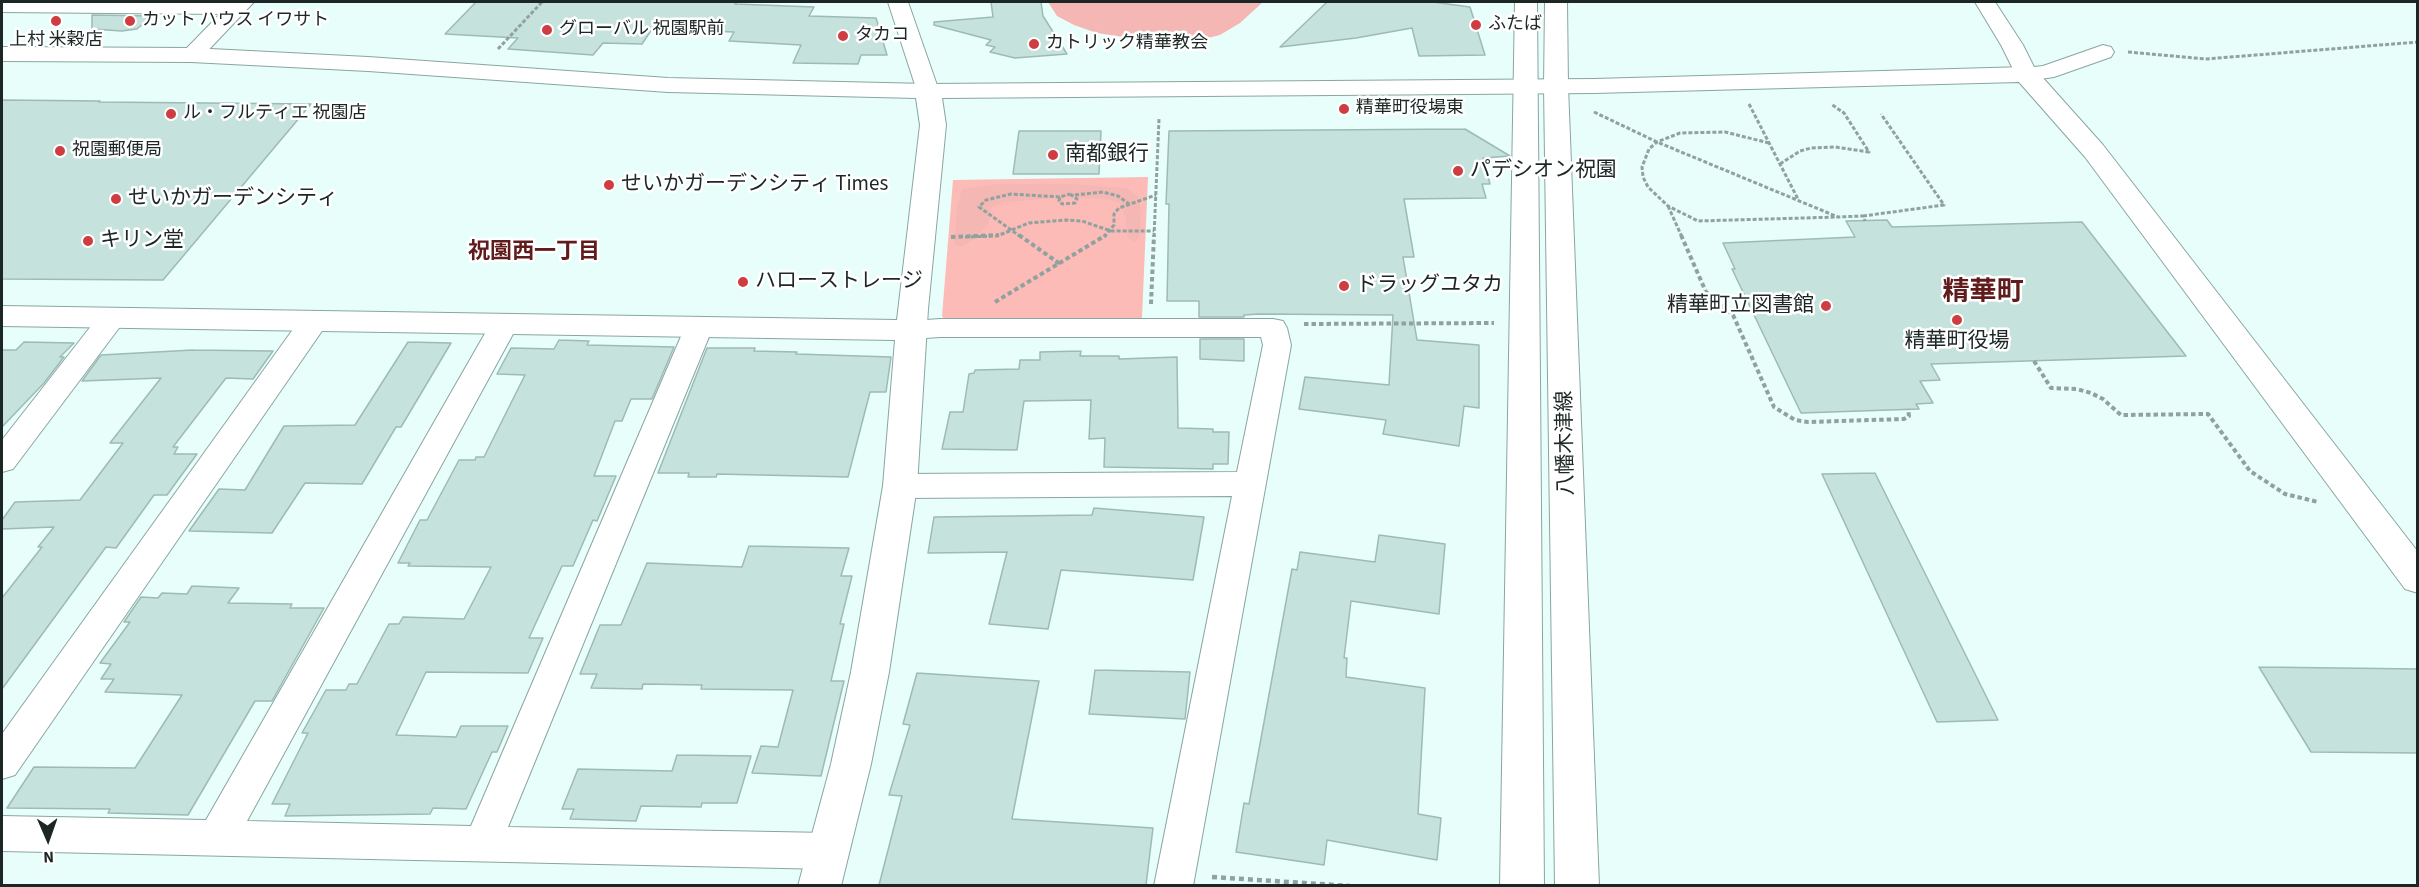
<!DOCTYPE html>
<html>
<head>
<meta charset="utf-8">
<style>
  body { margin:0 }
  #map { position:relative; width:2419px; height:887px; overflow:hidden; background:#e7fefa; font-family:"Source Sans 3",sans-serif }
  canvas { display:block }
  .frame { position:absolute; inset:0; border:3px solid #1c2725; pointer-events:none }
  .north { position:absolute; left:18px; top:809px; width:60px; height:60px; -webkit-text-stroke:4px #fff; paint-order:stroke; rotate:178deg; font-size:16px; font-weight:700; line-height:24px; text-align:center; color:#1c2725 }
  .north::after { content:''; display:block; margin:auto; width:21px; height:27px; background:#1c2725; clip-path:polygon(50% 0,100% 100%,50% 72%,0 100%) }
</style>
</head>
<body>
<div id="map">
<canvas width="2419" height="887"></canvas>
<div class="frame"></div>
<div class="north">N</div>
</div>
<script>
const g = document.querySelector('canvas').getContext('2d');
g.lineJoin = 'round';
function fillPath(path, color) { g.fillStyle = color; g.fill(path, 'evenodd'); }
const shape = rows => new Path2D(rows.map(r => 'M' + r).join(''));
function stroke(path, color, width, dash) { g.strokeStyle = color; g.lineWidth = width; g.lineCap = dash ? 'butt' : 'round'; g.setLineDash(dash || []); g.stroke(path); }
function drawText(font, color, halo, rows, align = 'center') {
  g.font = font + ' "Source Sans 3","Noto Sans JP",sans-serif'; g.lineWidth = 5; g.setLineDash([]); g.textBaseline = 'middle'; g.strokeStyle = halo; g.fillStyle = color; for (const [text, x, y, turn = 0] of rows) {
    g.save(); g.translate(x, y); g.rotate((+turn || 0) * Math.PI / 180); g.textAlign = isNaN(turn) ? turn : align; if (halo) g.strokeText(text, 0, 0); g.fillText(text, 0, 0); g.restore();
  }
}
const green = shape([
  [1148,177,1142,318,944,319,942,316,953,180]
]);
const forest = shape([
  [1048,2,1263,2,1240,23,1220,35,1192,42,1158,42,1097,33,1074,25,1057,16],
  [998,184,1070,184,1127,188,1138,197,1141,211,1140,235,1135,242,1127,237,1126,218,1120,203,1106,199,1064,197,1008,202,992,206,988,224,976,237,962,247,954,244,957,208,962,189]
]);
const building = shape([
  [476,2,737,2,735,4,814,7,809,16,876,18,887,55,861,55,858,64,793,63,801,45,729,41,734,32,652,29,642,44,603,43,593,55,508,49,518,38,445,34,476,2],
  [991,2,1041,2,1043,16,1067,54,1015,58,990,52,995,47,986,45,991,40,934,25,934,22,993,17,991,2],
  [1327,2,1433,2,1470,7,1485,55,1419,56,1412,28,1356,38,1280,47,1327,2],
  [92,15,152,16,137,29,122,31,92,29,92,15],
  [2,100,100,101,99,102,311,104,163,280,2,279,2,100],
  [1465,129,1510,156,1483,158,1490,184,1482,184,1486,198,1404,199,1414,257,1403,257,1417,340,1479,345,1479,408,1464,406,1459,446,1383,434,1386,420,1299,409,1305,377,1389,385,1393,315,1259,314,1244,315,1244,317,1199,317,1199,301,1167,301,1169,204,1166,204,1169,131,1465,129],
  [1019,131,1101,131,1099,174,1013,174,1019,131],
  [1887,220,1892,227,2082,222,2186,356,1931,364,1940,380,1920,381,1933,403,1916,404,1919,409,1801,413,1732,269,1735,269,1723,243,1855,237,1846,221,1887,220],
  [1200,339,1244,339,1244,361,1200,359,1200,339],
  [559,340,589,341,587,345,674,347,652,399,631,399,622,421,615,421,594,476,616,476,597,521,593,520,573,566,562,566,529,638,543,638,528,673,426,672,396,735,456,737,461,726,508,726,497,752,492,752,466,809,433,808,430,814,285,816,290,804,272,804,308,733,302,733,326,690,346,690,349,684,357,684,389,624,399,624,403,617,464,619,491,567,408,566,410,563,398,563,420,520,427,520,459,460,475,460,476,457,484,457,525,375,497,374,511,348,554,349,559,340],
  [24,342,74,343,60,357,64,357,44,383,2,427,2,350,16,350,24,342],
  [408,342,451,343,401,427,396,427,362,484,305,483,272,533,189,531,219,489,245,490,284,426,355,425,408,342],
  [707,348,755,348,754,351,797,352,796,354,891,357,886,392,870,392,848,477,717,474,716,477,688,477,689,473,658,473,707,348],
  [193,350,273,351,253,379,226,378,173,447,178,447,174,454,197,454,167,495,154,495,116,548,106,547,2,689,2,598,42,547,38,547,54,527,2,529,2,520,15,502,80,500,123,443,110,443,161,378,82,381,101,355,193,350],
  [1081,351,1080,356,1119,356,1119,359,1177,357,1178,428,1213,429,1213,432,1229,432,1228,464,1213,464,1213,469,1104,467,1105,438,1089,439,1091,400,1024,401,1017,450,942,449,950,412,963,412,969,374,974,373,975,370,1019,369,1020,360,1040,360,1040,352,1081,351],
  [1875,473,1998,720,1937,722,1822,474,1875,473],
  [1094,508,1204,517,1193,580,1061,570,1048,629,989,624,1007,552,928,553,934,517,1092,515,1094,508],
  [1379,535,1445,544,1439,614,1351,601,1344,658,1347,658,1346,677,1425,688,1418,814,1441,818,1437,860,1327,840,1324,865,1236,852,1244,803,1249,804,1292,569,1297,570,1300,552,1375,562,1379,535],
  [749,546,849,548,841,576,852,576,840,624,844,624,831,681,844,681,821,776,752,773,761,746,778,747,793,690,701,689,702,685,643,684,642,689,591,688,597,674,580,674,600,625,621,625,647,563,742,567,749,546],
  [192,586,239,588,228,603,292,604,290,608,324,608,272,701,255,701,188,815,108,813,110,809,7,808,34,767,135,768,182,695,105,692,114,679,101,679,111,664,100,663,130,622,124,622,141,597,158,598,162,593,187,594,192,586],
  [2259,667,2418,669,2418,753,2311,752,2259,667],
  [1095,670,1190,672,1185,719,1089,714,1095,670],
  [917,673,1039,681,1012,819,1153,828,1146,885,879,885,902,796,889,795,910,725,903,724,917,673],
  [677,755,751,756,737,803,702,803,701,807,641,806,636,821,570,819,574,809,562,809,578,769,672,771,677,755]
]);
const pathFar2 = shape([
  [498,49,542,2],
  [2128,52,2206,59,2418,42],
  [1749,104,1799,201],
  [1594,112,1657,142,1838,217,1863,216,1865,221],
  [1769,143,1725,132,1680,133,1657,142,1649,149,1642,167,1643,177,1648,187,1668,206,1698,221,1838,217],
  [1780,164,1800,151,1811,148,1835,147,1869,152,1844,113,1831,104],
  [1070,194,1077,199,1075,203,1062,204,1059,201,1060,197,1070,194],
  [1075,195,1103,192,1118,196,1129,204],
  [1668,206,1682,237],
  [1863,216,1944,205,1881,114],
  [965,237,997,236,1029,223,1066,220,1082,221,1111,231,1154,231],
  [1021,237,979,207,986,200,1011,194,1060,197],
  [1104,237,1114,225,1114,214,1119,208,1156,195],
  [1154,237,1159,119]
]);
const pathFar1 = shape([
  [1019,235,1060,264],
  [1681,235,1706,292,1733,315,1774,407,1795,420,1808,422,1904,419,1909,416,1908,409],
  [951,237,999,235],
  [995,302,1106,235],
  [1151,304,1154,235],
  [1304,324,1494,323],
  [2034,361,2051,388,2077,389,2091,393,2103,399,2121,415,2208,414,2250,471,2285,494,2318,502]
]);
const path = shape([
  [1212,877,1350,886]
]);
const street = shape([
  [2,2,254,2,199,60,191,62,183,60,180,55,220,14,2,12,2,2],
  [888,2,908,2,939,91,936,96,928,98,920,96,917,91,888,2],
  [1975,2,1995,2,2023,45,2034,67,2043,66,2103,45,2111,47,2114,52,2111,57,2054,77,2026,81,2018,79,2001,45,1975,2],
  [112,309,122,312,126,318,122,324,13,469,2,472,2,440,102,312,112,309],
  [314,312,324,314,328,321,324,328,15,775,2,779,2,734,304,314,314,312],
  [505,314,515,316,519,323,247,821,471,826,685,327,689,320,699,318,709,320,713,327,508,827,828,833,842,838,847,851,842,864,828,869,2,851,2,816,206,820,491,323,495,316,505,314],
  [940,319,1273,319,1283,321,1287,328,1291,345,1193,886,1154,886,1232,496,900,498,889,494,885,486,889,478,900,474,1237,472,1263,345,1261,337,940,337,912,339,902,337,898,330,902,323,912,321,940,319]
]);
const secondary = shape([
  [2,47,191,48,368,57,668,78,928,84,1594,79,2026,67,2035,69,2103,145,2418,552,2418,593,2405,589,2085,157,2019,82,1594,93,942,98,946,125,928,309,917,486,889,672,871,764,841,886,798,886,831,764,851,672,883,486,895,340,2,326,2,306,897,320,920,125,916,98,668,92,368,71,191,62,2,61,2,47]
]);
const primary = shape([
  [1515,2,1537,2,1544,886,1500,886,1515,2],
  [1545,2,1567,2,1568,86,1599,886,1555,886,1544,86,1545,2]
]);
const markers = [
  [56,21,6,"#cd3d41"],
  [130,21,6,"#cd3d41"],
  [1476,25,6,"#cd3d41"],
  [547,30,6,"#cd3d41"],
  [843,36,6,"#cd3d41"],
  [1034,44,6,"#cd3d41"],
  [1344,109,6,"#cd3d41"],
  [171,114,6,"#cd3d41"],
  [60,151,6,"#cd3d41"],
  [1053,155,6,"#cd3d41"],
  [1458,171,6,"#cd3d41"],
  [609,185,6,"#cd3d41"],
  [116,199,6,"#cd3d41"],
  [88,241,6,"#cd3d41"],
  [743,282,6,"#cd3d41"],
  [1344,286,6,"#cd3d41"],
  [1826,306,6,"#cd3d41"],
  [1957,320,6,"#cd3d41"]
];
const farPoinames = [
  ["カット ハウス イワサト",142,21],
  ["ふたば",1488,25],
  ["グローバル 祝園駅前",559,30],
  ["タカコ",855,36],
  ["上村 米穀店",56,41,"center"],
  ["カトリック精華教会",1046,44],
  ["精華町役場東",1356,109],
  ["ル・フルティエ 祝園店",183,114],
  ["祝園郵便局",72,151]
];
const poiNames = [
  ["南都銀行",1065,155],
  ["パデシオン祝園",1470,171],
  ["せいかガーデンシティ Times",621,185],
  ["せいかガーデンシティ",128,199],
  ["キリン堂",100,241],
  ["ハローストレージ",755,282],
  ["ドラッグユタカ",1356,286],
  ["精華町立図書館",1814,306,"right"],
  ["精華町役場",1957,342,"center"]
];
const streetNames = [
  ["八幡木津線",1567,443,-91]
];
const neighbourhoodNames = [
  ["祝園西一丁目",534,253]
];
const districtNames = [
  ["精華町",1983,294]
];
fillPath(green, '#fcbbb6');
fillPath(forest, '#f4b7b3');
fillPath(building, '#c6e2dd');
stroke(building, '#9ebab5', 1.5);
stroke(street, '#8aa5a0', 2);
stroke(secondary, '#8aa5a0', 2);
stroke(primary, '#8aa5a0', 2);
stroke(pathFar2, '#90a29f', 3, [4, 2]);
stroke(pathFar1, '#90a29f', 4, [4.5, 3]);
stroke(path, '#90a29f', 4.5, [5, 4]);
fillPath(street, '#fff');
fillPath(secondary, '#fff');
fillPath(primary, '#fff');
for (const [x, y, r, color] of markers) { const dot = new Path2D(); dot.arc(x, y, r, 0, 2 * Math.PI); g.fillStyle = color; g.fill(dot); stroke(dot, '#fff', 2); }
drawText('18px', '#1c2725', '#fff', farPoinames, 'left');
drawText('21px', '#1c2725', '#fff', poiNames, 'left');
drawText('21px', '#1c2725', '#fff', streetNames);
drawText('bold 22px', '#601b1c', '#fff', neighbourhoodNames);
drawText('bold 27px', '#601b1c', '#fff', districtNames);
</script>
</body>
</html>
